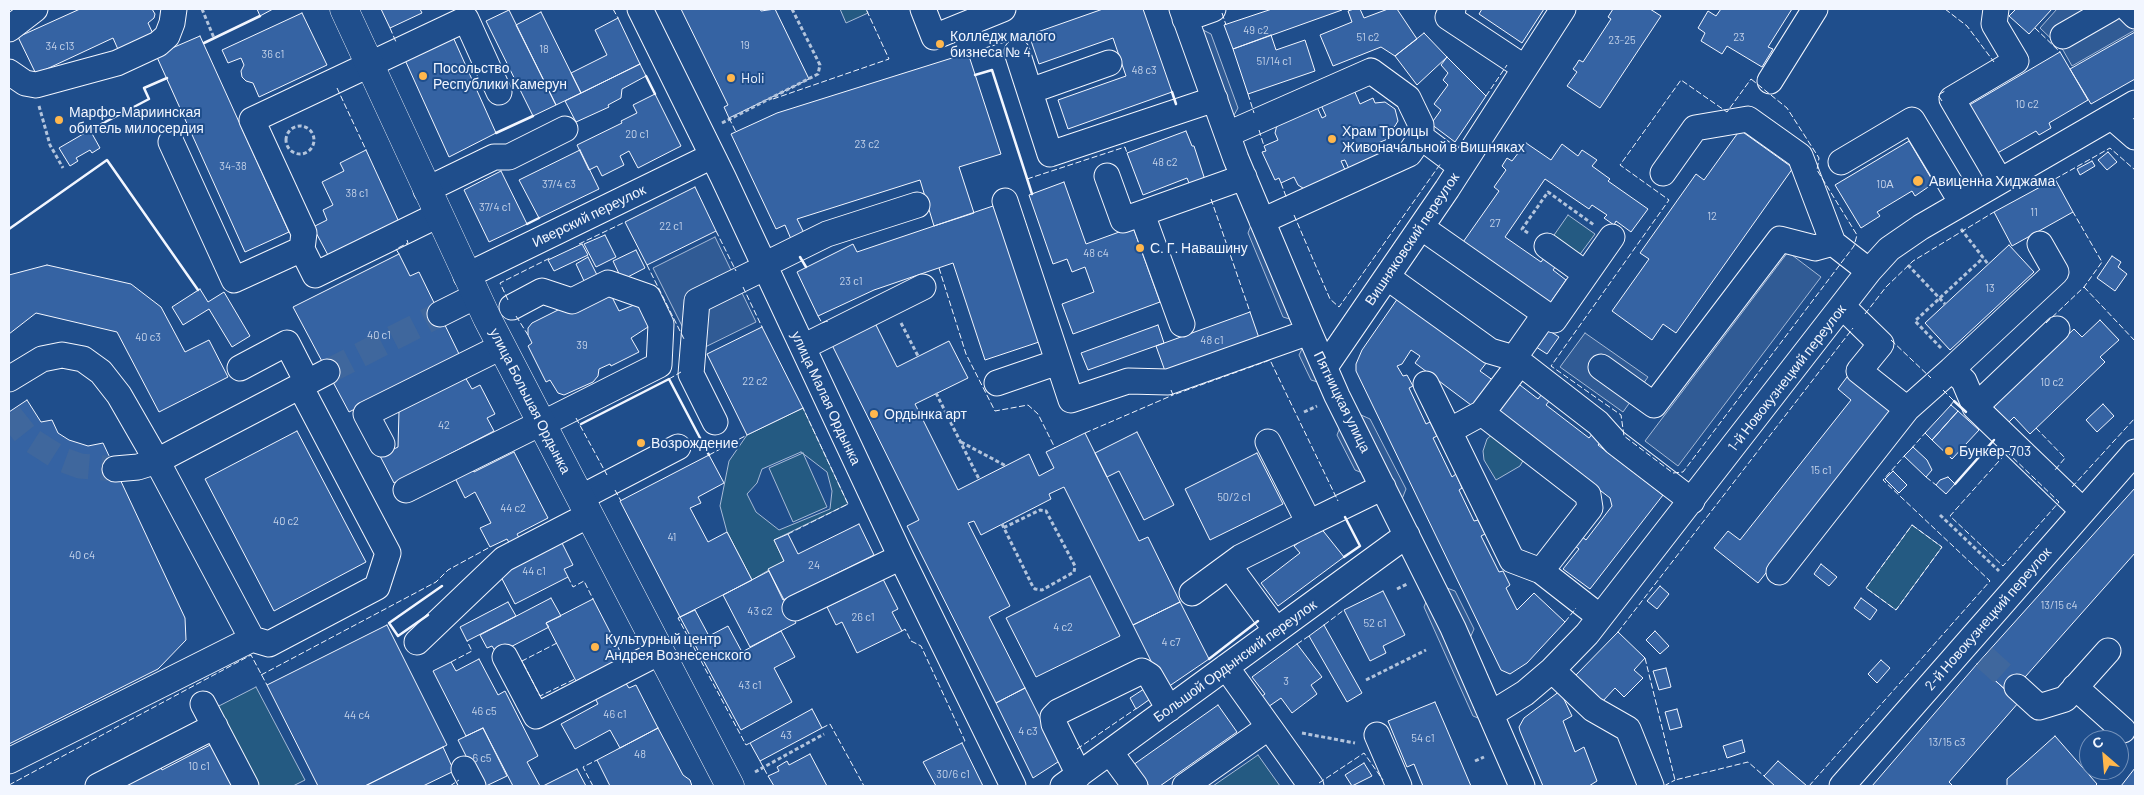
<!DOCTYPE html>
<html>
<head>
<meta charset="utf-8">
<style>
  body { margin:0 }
  #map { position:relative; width:2144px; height:795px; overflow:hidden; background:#1f4e8c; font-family:Barlow,sans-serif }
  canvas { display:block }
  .frame { position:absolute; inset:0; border:10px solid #f2f6ff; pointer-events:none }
  .north { position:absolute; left:2079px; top:730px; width:50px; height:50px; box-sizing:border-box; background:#1f4e8c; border:1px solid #7391ba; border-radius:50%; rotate:333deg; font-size:14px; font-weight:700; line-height:20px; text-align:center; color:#f2f6ff }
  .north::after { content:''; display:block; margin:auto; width:18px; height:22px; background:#ffb74d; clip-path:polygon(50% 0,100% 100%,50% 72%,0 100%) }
</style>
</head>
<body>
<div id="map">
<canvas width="2144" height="795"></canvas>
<div class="frame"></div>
<div class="north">С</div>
</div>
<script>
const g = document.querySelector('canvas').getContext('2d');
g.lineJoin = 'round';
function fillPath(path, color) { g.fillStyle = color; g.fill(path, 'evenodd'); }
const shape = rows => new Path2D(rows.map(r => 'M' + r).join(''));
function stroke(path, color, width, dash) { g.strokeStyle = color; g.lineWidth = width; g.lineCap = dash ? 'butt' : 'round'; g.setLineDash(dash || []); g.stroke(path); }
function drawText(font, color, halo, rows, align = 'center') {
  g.font = font + ' Barlow,sans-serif'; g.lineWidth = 4; g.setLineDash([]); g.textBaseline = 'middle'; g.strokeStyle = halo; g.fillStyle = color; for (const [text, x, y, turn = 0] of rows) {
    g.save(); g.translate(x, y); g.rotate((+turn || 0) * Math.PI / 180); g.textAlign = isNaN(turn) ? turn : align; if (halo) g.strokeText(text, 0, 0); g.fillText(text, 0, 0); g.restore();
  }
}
const green = shape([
  [840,9,866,9,868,13,846,23,840,9],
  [1568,215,1595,234,1578,257,1552,238,1568,215],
  [803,408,848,504,774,540,784,561,752,580,727,532,720,506,729,461,747,435,803,408],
  [801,452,827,472,832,491,830,509,779,530,756,512,747,494,757,483,762,469,801,452],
  [1495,432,1525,457,1520,466,1496,480,1484,460,1483,451,1487,439,1495,432],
  [803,453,827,507,793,522,769,468,803,453],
  [1912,525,1942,547,1896,610,1866,588,1912,525],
  [256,687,305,780,293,786,254,786,213,709,256,687],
  [1258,755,1280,786,1213,786,1258,755]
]);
const parking = shape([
  [2057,9,2123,9,2135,20,2135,30,2072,66,2063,50,2040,28,2057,9],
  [1201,29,1211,34,1238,108,1233,117,1201,29],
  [1252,223,1293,320,1283,317,1248,233,1252,223],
  [715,237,756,322,695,352,653,268,715,237],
  [1788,252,1821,277,1678,466,1645,441,1788,252],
  [1585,333,1648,377,1623,412,1560,367,1585,333],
  [1304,345,1321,383,1311,380,1299,355,1304,345],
  [1361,415,1370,419,1406,489,1402,499,1361,415],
  [1341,425,1365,474,1355,470,1337,435,1341,425],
  [1447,588,1455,591,1474,629,1470,638,1447,588],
  [1428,597,1483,720,1473,716,1424,607,1428,597]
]);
const building = shape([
  [80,9,152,9,155,14,154,18,148,23,155,38,120,54,113,38,36,74,18,37,80,9],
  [257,9,273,9,260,16,257,9],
  [381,9,420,9,422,13,390,28,381,9],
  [681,9,760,9,761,11,775,9,809,79,729,118,724,107,728,105,681,9],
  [1103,9,1143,9,1172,92,1068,129,1058,100,1126,76,1113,38,1039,64,1029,35,1103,9],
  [1272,9,1342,9,1342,10,1233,49,1224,25,1272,9],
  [1354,9,1360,9,1364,18,1388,9,1397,9,1417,39,1395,56,1381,47,1333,66,1320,35,1352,22,1348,11,1354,9],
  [1482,9,1544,9,1522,43,1479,14,1482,9],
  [1613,9,1650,9,1661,16,1600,108,1567,86,1577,72,1573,69,1576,65,1579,60,1583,62,1611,19,1608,17,1613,9],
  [1721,9,1792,9,1768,47,1773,49,1762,67,1727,46,1722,54,1701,41,1705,33,1698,28,1708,11,1716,16,1721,9],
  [2016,9,2052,9,2029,34,2009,16,2016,9],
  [509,10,556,105,533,116,486,21,509,10],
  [541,12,581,93,556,105,516,25,541,12],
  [302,13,327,65,259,97,253,83,246,81,242,77,241,71,244,65,241,58,228,63,222,50,302,13],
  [618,18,640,64,581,93,571,73,607,55,595,30,618,18],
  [2135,32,2135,79,2091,104,2070,69,2135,32],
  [1424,33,1447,57,1417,85,1395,56,1424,33],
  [1271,35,1276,50,1305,40,1315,71,1248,94,1233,49,1271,35],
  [200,36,289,232,245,252,156,55,200,36],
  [453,37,496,133,449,157,405,60,453,37],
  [2060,52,2088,100,2049,123,2051,128,2039,135,2036,131,1994,155,1966,107,2060,52],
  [968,53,1001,154,959,167,974,213,934,226,920,180,797,219,804,233,791,239,785,225,776,229,731,134,777,113,968,53],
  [1447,57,1486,96,1455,142,1431,124,1441,110,1434,104,1448,85,1443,80,1448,73,1441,65,1447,57],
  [640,64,646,76,622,89,621,98,608,105,609,107,576,122,565,101,640,64],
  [1354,90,1360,104,1373,98,1375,103,1385,102,1395,109,1398,121,1395,126,1388,132,1390,138,1378,143,1384,157,1350,171,1345,160,1341,161,1346,172,1306,190,1298,185,1294,177,1281,183,1279,178,1275,180,1262,152,1266,151,1264,146,1278,140,1275,133,1277,125,1317,107,1322,118,1326,116,1321,105,1354,90],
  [655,94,681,146,638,168,629,151,620,156,624,165,602,176,597,166,589,170,577,145,622,123,621,121,637,113,633,105,655,94],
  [90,130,100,148,92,153,90,150,76,158,78,161,70,166,59,148,90,130],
  [1740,130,1793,168,1676,333,1663,324,1652,340,1612,311,1649,259,1640,253,1696,174,1704,180,1740,130],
  [1186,131,1192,146,1194,146,1206,183,1191,188,1187,178,1143,195,1127,153,1186,131],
  [1909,141,1934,183,1915,196,1912,191,1877,212,1880,216,1861,228,1835,185,1909,141],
  [1526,143,1551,160,1562,144,1578,156,1582,150,1597,160,1592,166,1610,179,1608,181,1648,209,1631,232,1616,221,1614,225,1604,218,1607,215,1592,205,1589,209,1545,179,1505,237,1541,262,1547,254,1559,262,1553,270,1566,280,1548,306,1461,245,1499,191,1494,187,1506,170,1502,166,1507,158,1512,161,1526,143],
  [366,150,399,222,329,257,313,227,327,220,323,210,333,205,322,182,344,171,340,163,366,150],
  [580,150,599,189,539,218,519,180,580,150],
  [2108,152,2117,162,2107,170,2098,160,2108,152],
  [2092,161,2095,166,2080,175,2077,169,2092,161],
  [501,171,527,224,489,242,464,190,501,171],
  [2055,179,2073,212,2012,246,1994,212,2055,179],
  [1064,182,1086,244,1133,227,1160,302,1073,334,1062,304,1094,292,1085,267,1072,272,1067,259,1053,264,1029,195,1064,182],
  [695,187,716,231,647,265,625,222,695,187],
  [996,205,1042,341,985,360,953,263,874,290,818,316,797,272,853,244,857,252,996,205],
  [605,235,616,257,596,267,584,244,605,235],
  [582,244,588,255,554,271,548,260,582,244],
  [2009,245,2034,272,1950,350,1925,323,2009,245],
  [636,250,645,268,622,280,613,261,636,250],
  [399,254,410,276,419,272,460,356,349,412,293,307,399,254],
  [2112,256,2121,262,2118,267,2127,274,2115,291,2097,278,2112,256],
  [588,257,598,277,585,283,576,264,588,257],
  [47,265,131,284,161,307,185,352,209,340,228,377,159,412,117,332,36,313,9,334,9,275,47,265],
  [200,289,208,302,224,292,250,336,232,347,209,309,183,325,172,307,200,289],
  [610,293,619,311,634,305,647,310,648,327,631,338,639,352,611,366,610,364,599,369,598,376,593,382,564,395,558,393,550,380,546,382,528,346,532,343,528,335,528,328,532,323,558,310,610,293],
  [1398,298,1487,362,1480,371,1494,381,1475,408,1415,363,1420,356,1411,350,1402,364,1397,366,1403,376,1407,375,1413,386,1409,388,1426,424,1430,422,1437,436,1433,438,1452,477,1456,474,1462,488,1459,490,1474,521,1478,520,1485,534,1481,536,1499,572,1503,571,1510,585,1506,588,1517,610,1534,593,1565,622,1527,663,1510,674,1501,670,1356,371,1356,364,1362,350,1398,298],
  [1250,312,1259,338,1165,371,1156,346,1250,312],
  [2100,320,2119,340,2100,357,2105,362,2030,434,2014,417,2009,422,1993,406,2074,329,2082,337,2100,320],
  [874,321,897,367,949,341,968,378,915,404,958,490,1029,454,1039,476,1054,468,1046,452,1085,433,1139,541,1148,537,1180,602,1133,625,1064,487,1049,494,1051,499,981,535,974,521,968,523,1010,606,989,617,1025,688,996,703,907,526,919,520,831,343,874,321],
  [1158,325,1164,343,1088,370,1081,353,1158,325],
  [762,327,803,408,747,435,707,354,762,327],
  [1545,328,1559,337,1547,354,1533,345,1545,328],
  [1850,373,1896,409,1758,583,1714,548,1728,531,1740,540,1851,400,1838,389,1850,373],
  [465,377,472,389,480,385,495,414,487,418,494,431,394,483,380,456,398,447,399,411,465,377],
  [1516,382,1538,399,1542,394,1550,400,1546,405,1589,438,1593,433,1602,440,1598,445,1663,495,1590,589,1563,569,1579,549,1574,545,1581,536,1586,540,1612,506,1610,498,1495,409,1516,382],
  [27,400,41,422,52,420,58,433,69,440,88,446,103,443,185,618,186,640,158,669,9,744,9,412,27,400],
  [2103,404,2114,416,2097,432,2086,420,2103,404],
  [1951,405,1958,411,1932,440,1925,433,1951,405],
  [1958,411,1979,430,1952,459,1932,440,1958,411],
  [297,431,366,562,274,611,205,479,297,431],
  [1137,432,1174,505,1144,520,1119,471,1107,477,1095,453,1137,432],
  [1913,447,1927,460,1932,470,1926,477,1904,456,1913,447],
  [514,452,548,518,517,534,522,543,512,548,507,539,490,547,480,528,491,523,475,492,465,498,454,476,471,468,474,472,514,452],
  [1257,453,1283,504,1210,540,1185,489,1257,453],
  [709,455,724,483,698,497,701,503,690,508,708,542,727,532,752,580,680,617,620,501,709,455],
  [1893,471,1907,485,1899,493,1885,479,1893,471],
  [1948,477,1955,484,1946,494,1936,485,1940,480,1948,477],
  [2135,488,2135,553,2010,694,1977,664,2135,488],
  [859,524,874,555,783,600,768,569,784,561,774,540,788,534,798,554,859,524],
  [1320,527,1344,557,1278,606,1261,583,1300,553,1294,546,1320,527],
  [561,541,573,565,564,569,568,577,515,604,499,573,561,541],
  [1821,564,1837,577,1829,586,1814,574,1821,564],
  [769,571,796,623,750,647,723,595,769,571],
  [1090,576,1120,636,1036,677,1006,618,1090,576],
  [883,579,898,609,892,612,902,631,857,653,842,622,836,625,827,607,883,579],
  [1660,586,1669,594,1657,609,1647,601,1660,586],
  [1383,591,1405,635,1383,646,1386,653,1370,661,1344,610,1383,591],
  [551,598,561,616,546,623,549,627,497,654,492,646,487,648,480,635,551,598],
  [1861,598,1877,610,1870,620,1854,608,1861,598],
  [593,599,623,657,576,681,546,623,593,599],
  [508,602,516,616,467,641,460,627,508,602],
  [1180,602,1209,659,1165,689,1133,625,1180,602],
  [695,610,709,636,728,626,742,652,781,631,795,657,774,668,792,702,741,730,680,617,695,610],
  [387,625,447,745,365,786,318,786,267,685,387,625],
  [1324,625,1362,693,1347,702,1309,636,1324,625],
  [1655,631,1669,646,1660,654,1646,640,1655,631],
  [1618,632,1645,658,1634,670,1643,678,1624,697,1615,688,1602,702,1575,676,1618,632],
  [1297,644,1322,677,1311,685,1317,694,1292,713,1281,698,1265,709,1258,699,1265,694,1252,677,1297,644],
  [479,659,498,695,505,691,538,756,527,762,540,786,513,786,483,728,466,736,433,671,451,662,456,671,479,659],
  [1881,660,1890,668,1877,683,1868,674,1881,660],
  [1977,664,2019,702,1949,782,1953,786,1872,786,1977,664],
  [1666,668,1671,687,1659,690,1653,671,1666,668],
  [625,682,629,688,636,685,658,728,620,748,610,730,575,749,561,724,598,704,595,698,625,682],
  [1147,687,1153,697,1136,709,1130,698,1147,687],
  [1025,688,1061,760,1033,778,996,703,1025,688],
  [1560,691,1572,716,1563,721,1575,752,1584,747,1597,781,1589,786,1543,786,1520,731,1519,727,1524,718,1560,691],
  [1435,702,1445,725,1471,786,1423,786,1414,764,1407,767,1388,721,1435,702],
  [1218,705,1237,732,1160,786,1149,786,1133,765,1218,705],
  [812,709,822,728,760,761,750,743,812,709],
  [1677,709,1682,727,1670,730,1665,712,1677,709],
  [483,728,507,776,486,786,481,786,458,740,483,728],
  [658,728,683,775,690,780,692,786,610,786,597,760,658,728],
  [2055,736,2097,784,2095,786,2007,786,2007,779,2055,736],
  [1742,740,1745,752,1727,758,1723,746,1742,740],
  [216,742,239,786,115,786,159,763,162,770,216,742],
  [962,743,983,786,936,786,923,762,962,743],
  [443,747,454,771,423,786,365,786,443,747],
  [810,754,827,786,774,786,768,776,779,771,777,767,787,761,789,765,810,754],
  [1778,761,1807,786,1775,786,1764,776,1778,761],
  [1364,763,1372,776,1352,786,1345,775,1364,763],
  [2135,768,2135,786,2121,786,2135,768],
  [577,769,586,786,543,786,577,769]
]);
const minorTunnel = shape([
  [327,372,440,314],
  [9,414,28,438,61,459,80,466,115,469],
  [1984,657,2017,687]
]);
const path = shape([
  [202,9,214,38],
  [39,106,50,145,63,168],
  [722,123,818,74,820,65,792,9],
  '286 140a14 14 0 1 1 28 0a14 14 0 1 1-28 0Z',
  [1961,229,1988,264],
  [1528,233,1522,229,1548,192,1594,225],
  [1908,265,1945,304],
  [901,323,918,356],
  [1941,348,1915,321,1983,258],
  [936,393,979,479],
  [1304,412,1317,406],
  [961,442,1006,466],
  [1940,515,1999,571],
  [1002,524,1033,587,1035,589,1042,590,1074,572,1075,566,1046,511,1040,510,1003,528],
  [1397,589,1407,584],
  [1366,680,1426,650],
  [1302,733,1355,743],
  [1475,761,1484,757],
  [755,772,824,734]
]);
const minor = shape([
  [640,9,723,177,901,557,1013,786],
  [923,9,934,37,1003,9],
  [1182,9,1236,159,1309,332,1337,396,1453,628,1522,786],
  [1453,9,1448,17,1525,68],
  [1996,9,1994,24,2016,61,1952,99,2000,181],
  [2128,9,2135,16],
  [1185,19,1213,9],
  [9,29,35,9],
  [2063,36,2110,9],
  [1017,52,1050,154,1215,99],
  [9,72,25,83,36,85,117,63,158,44,167,36,172,23,174,9],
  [1770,81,1815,9],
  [1030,91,1109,63],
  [2112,117,2135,137],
  [1228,134,1371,71,1408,98,1421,125,1421,137,1409,154,1262,221],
  [1421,137,1461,167],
  [171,142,234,280,302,249,304,233,252,120,466,19,499,92],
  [1841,162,1912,120,1962,203],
  [1663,173,1695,128,1748,119,1800,156,1833,243],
  [1107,176,1123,220,1244,177],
  [426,190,494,157,509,157,565,129],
  [1005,201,1071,400,1128,381,1168,382,1309,332],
  [1142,214,1182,324],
  [1421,227,1554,320,1612,237],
  [2040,244,2056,272,1952,369,1964,381,1975,407,2083,511],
  [1547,246,1586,274],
  [302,249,315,275,438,215],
  [764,265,827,234,917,205],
  [466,276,712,156],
  [1387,277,1490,351,1514,358,1598,423,1615,442,1692,501],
  [512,307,542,291,572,301,608,283,648,297,661,324,659,365,542,424],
  [440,314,476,296],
  [803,347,923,287],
  [1514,358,1545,314],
  [1325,367,1447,189,1563,9],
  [1601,367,1654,405,1780,239,1815,248,1833,243,1869,271],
  [240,368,287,343,307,382],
  [9,379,42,359,62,355,83,359,101,372,119,395,157,461,327,372],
  [997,383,1058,362],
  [1426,384,1512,560,1541,571,1600,617],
  [1975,407,2057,329],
  [1907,409,1952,369],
  [1482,413,1588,495,1590,508,1541,571],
  [715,422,691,374,697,301,766,267],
  [1449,431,1482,413,1520,363],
  [1268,442,1309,523,1383,487],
  [382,444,366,414,501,347],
  [406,490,541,423],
  [580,498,678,447],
  [1229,566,1276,630],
  [1779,572,1907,409,1859,371,1881,344,1842,306],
  [1192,593,1241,557,1309,523],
  [795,608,901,557],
  [252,639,269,644,377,587,388,553,300,386],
  [417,642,504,559,589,515],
  [505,657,536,716,660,652],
  [1552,670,1593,709,1628,729,1651,786],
  [2017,687,2039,707,2065,699,2108,651],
  [2075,687,2123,730],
  [203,704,246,786],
  [1491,714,1525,693,1552,670,1587,634,1869,271,1889,249,1921,227,2135,103],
  [1269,727,1311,786],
  [1377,735,1399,786],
  [1110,752,1135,786],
  [9,761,252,639,157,461,138,467,115,469],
  [464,769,473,786],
  [1079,775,1054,724,1053,717,1058,712,1142,671,1150,676,1169,709],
  [98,786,215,726],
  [1063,786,1407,535],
  [1185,786,1269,727,1226,667],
  [1842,786,2135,452]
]);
const major = shape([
  [344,9,487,318,730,786]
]);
const fence = shape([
  [613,9,618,18],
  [1945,9,1967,26,1994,62],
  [1222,13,1226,25],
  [390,28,396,42],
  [2035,28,2060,52],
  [968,53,1029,35],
  [1751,79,1787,108,1819,158,1817,170,1857,235,1854,246,1683,472,1673,473,1624,436,1621,415,1551,366,1669,200,1620,165,1681,80,1727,112,1751,79],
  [337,88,366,150],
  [1248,94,1254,113],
  [1486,96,1507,65],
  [773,99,889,59,866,9],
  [1942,101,1938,95,1945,91],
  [729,118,736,132],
  [1259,130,1264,146],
  [1027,179,1125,147,1127,153],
  [2055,179,2110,148,2135,170],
  [1281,183,1287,199],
  [1211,199,1250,312],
  [1294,215,1330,299,1339,307,1441,163],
  [716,231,736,271],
  [579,244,625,222],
  [399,254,396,249,408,243,407,240],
  [647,265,684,339],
  [939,268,966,354,995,411,1028,405,1038,414,1055,448],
  [743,287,762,327],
  [2084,287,2135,341],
  [508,300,500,283,550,258],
  [1865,314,1886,287,1913,261,1994,212],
  [516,316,528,335],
  [818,316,822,323,827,321,828,324],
  [2046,323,2084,287,2102,262,2073,212],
  [1891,340,1931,378],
  [669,379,681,372],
  [1171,390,1173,395,1270,360,1338,501],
  [1943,390,1954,401,1950,406],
  [576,418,607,475],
  [2036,428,2065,458,2055,470],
  [1085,433,1173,395],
  [1911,449,1926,432],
  [2007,452,2059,502,2003,566,1950,516,2007,452],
  [709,455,747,435],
  [1926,477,1936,485],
  [2072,487,2135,418],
  [615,490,621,501],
  [1912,525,1942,547,1896,610,1866,588,1912,525],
  [788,534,848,504,803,408],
  [568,577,573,587,584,581,593,599],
  [680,617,678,618,746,745,750,743],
  [1565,622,1576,608],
  [1324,625,1344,610],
  [902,631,905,629,911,641,921,646,965,741,962,743],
  [1618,632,1853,328],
  [557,643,522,661,540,696,575,679],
  [1297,644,1309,636],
  [1645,658,1675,780,1748,762,1764,776],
  [451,662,472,651,467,641],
  [261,675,436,582,448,570,490,547],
  [822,728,830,724,864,786],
  [1077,749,1137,708],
  [760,761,768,776],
  [1319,783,1364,753,1383,780],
  [9,785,251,655,267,685],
  [450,786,459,780],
  [593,786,583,767,597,760],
  [1664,786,1675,780],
  [1809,786,1990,581,1883,480,1906,454]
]);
const wall = shape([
  [204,43,260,16],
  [975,75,992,70,1032,194],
  [646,76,655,94],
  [1172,92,1176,104],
  [90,130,149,99,144,88,167,78],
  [496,133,533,116],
  [527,224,539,218],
  [9,229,107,160,198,290],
  [800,257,806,267],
  [1954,401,1966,412],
  [581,424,669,379,709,455],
  [1955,484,1994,440],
  [1344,557,1360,546,1345,517],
  [428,615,398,636,389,623,442,586],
  [1209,659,1258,621]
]);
const markers = [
  [940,44,5,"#ffb74d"],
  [423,76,5,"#ffb74d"],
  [731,78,5,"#ffb74d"],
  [59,120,5,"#ffb74d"],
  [1332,139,5,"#ffb74d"],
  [1918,181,6,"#ffb74d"],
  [1140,248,5,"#ffb74d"],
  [874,414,5,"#ffb74d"],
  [641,443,5,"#ffb74d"],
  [1949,451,5,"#ffb74d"],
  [595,647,5,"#ffb74d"]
];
const numberNames = [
  ["49 c2",1256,30],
  ["51 с2",1368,37],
  ["23",1739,37],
  ["23-25",1622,40],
  ["19",745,45],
  ["34 с13",60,46],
  ["18",544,49],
  ["36 с1",273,54],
  ["51/14 с1",1274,61],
  ["48 с3",1144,70],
  ["10 с2",2027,104],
  ["20 с1",637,134],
  ["23 с2",867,144],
  ["48 с2",1165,162],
  ["34-38",233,166],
  ["37/4 с3",559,184],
  ["10А",1885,184],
  ["38 с1",357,193],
  ["37/4 с1",495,207],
  ["11",2034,212],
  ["12",1712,216],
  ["27",1495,223],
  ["22 с1",671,226],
  ["48 с4",1096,253],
  ["23 с1",851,281],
  ["13",1990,288],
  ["40 с1",379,335],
  ["40 с3",148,337],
  ["48 с1",1212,340],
  ["39",582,345],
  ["22 с2",755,381],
  ["10 с2",2052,382],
  ["42",444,425],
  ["15 с1",1821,470],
  ["50/2 с1",1234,497],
  ["44 с2",513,508],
  ["40 с2",286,521],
  ["41",672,537],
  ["40 с4",82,555],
  ["24",814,565],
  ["44 с1",534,571],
  ["13/15 с4",2059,605],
  ["43 с2",760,611],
  ["26 с1",863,617],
  ["52 с1",1375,623],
  ["4 с2",1063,627],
  ["4 с7",1171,642],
  ["3",1286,681],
  ["43 с1",750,685],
  ["46 с5",484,711],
  ["46 с1",615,714],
  ["44 с4",357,715],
  ["4 с3",1028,731],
  ["43",786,735],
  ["54 с1",1423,738],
  ["13/15 с3",1947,742],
  ["48",640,754],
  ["6 с5",482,758],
  ["10 с1",199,766],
  ["30/6 с1",953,774]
];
const poiNames = [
  ["Колледж малого",950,36],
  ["бизнеса № 4",950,52],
  ["Посольство",433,68],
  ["Республики Камерун",433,84],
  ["Holi",741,78],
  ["Марфо-Мариинская",69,112],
  ["обитель милосердия",69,128],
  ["Храм Троицы",1342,131],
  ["Живоначальной в Вишняках",1342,147],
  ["Авиценна Хиджама",1929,181],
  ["С. Г. Навашину",1150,248],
  ["Ордынка арт",884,414],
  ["Возрождение",651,443],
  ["Бункер-703",1959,451],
  ["Культурный центр",605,639],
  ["Андрея Вознесенского",605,655]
];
const streetNames = [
  ["Иверский переулок",589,216,-26],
  ["Вишняковский переулок",1412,239,-56],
  ["1-й Новокузнецкий переулок",1787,378,-52],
  ["улица Малая Ордынка",826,398,65],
  ["улица Большая Ордынка",530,401,63],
  ["Пятницкая улица",1342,402,64],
  ["2-й Новокузнецкий переулок",1988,619,-49],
  ["Большой Ордынский переулок",1235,661,-36]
];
fillPath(green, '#245a82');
stroke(green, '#a8bbd7', 1);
fillPath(parking, '#305b95');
stroke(parking, '#a8bbd7', 1);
fillPath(building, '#3563a3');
stroke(building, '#f2f6ff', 1);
stroke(minorTunnel, '#3f679d', 25, [25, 12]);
stroke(minor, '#f2f6ff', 27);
stroke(major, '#f2f6ff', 29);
stroke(path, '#b3c4dc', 3, [4, 2.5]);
stroke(minor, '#1f4e8c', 25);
stroke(major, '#1f4e8c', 28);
stroke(fence, '#f2f6ff', 1, [6, 2.5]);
stroke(wall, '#f2f6ff', 2.5);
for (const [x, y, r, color] of markers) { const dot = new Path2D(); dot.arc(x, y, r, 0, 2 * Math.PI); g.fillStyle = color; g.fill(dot); stroke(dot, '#1f4e8c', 2); }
drawText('11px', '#c3d1e8', null, numberNames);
drawText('14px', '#f2f6ff', '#1f4e8c', poiNames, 'left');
drawText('14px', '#f2f6ff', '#1f4e8c', streetNames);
</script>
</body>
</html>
